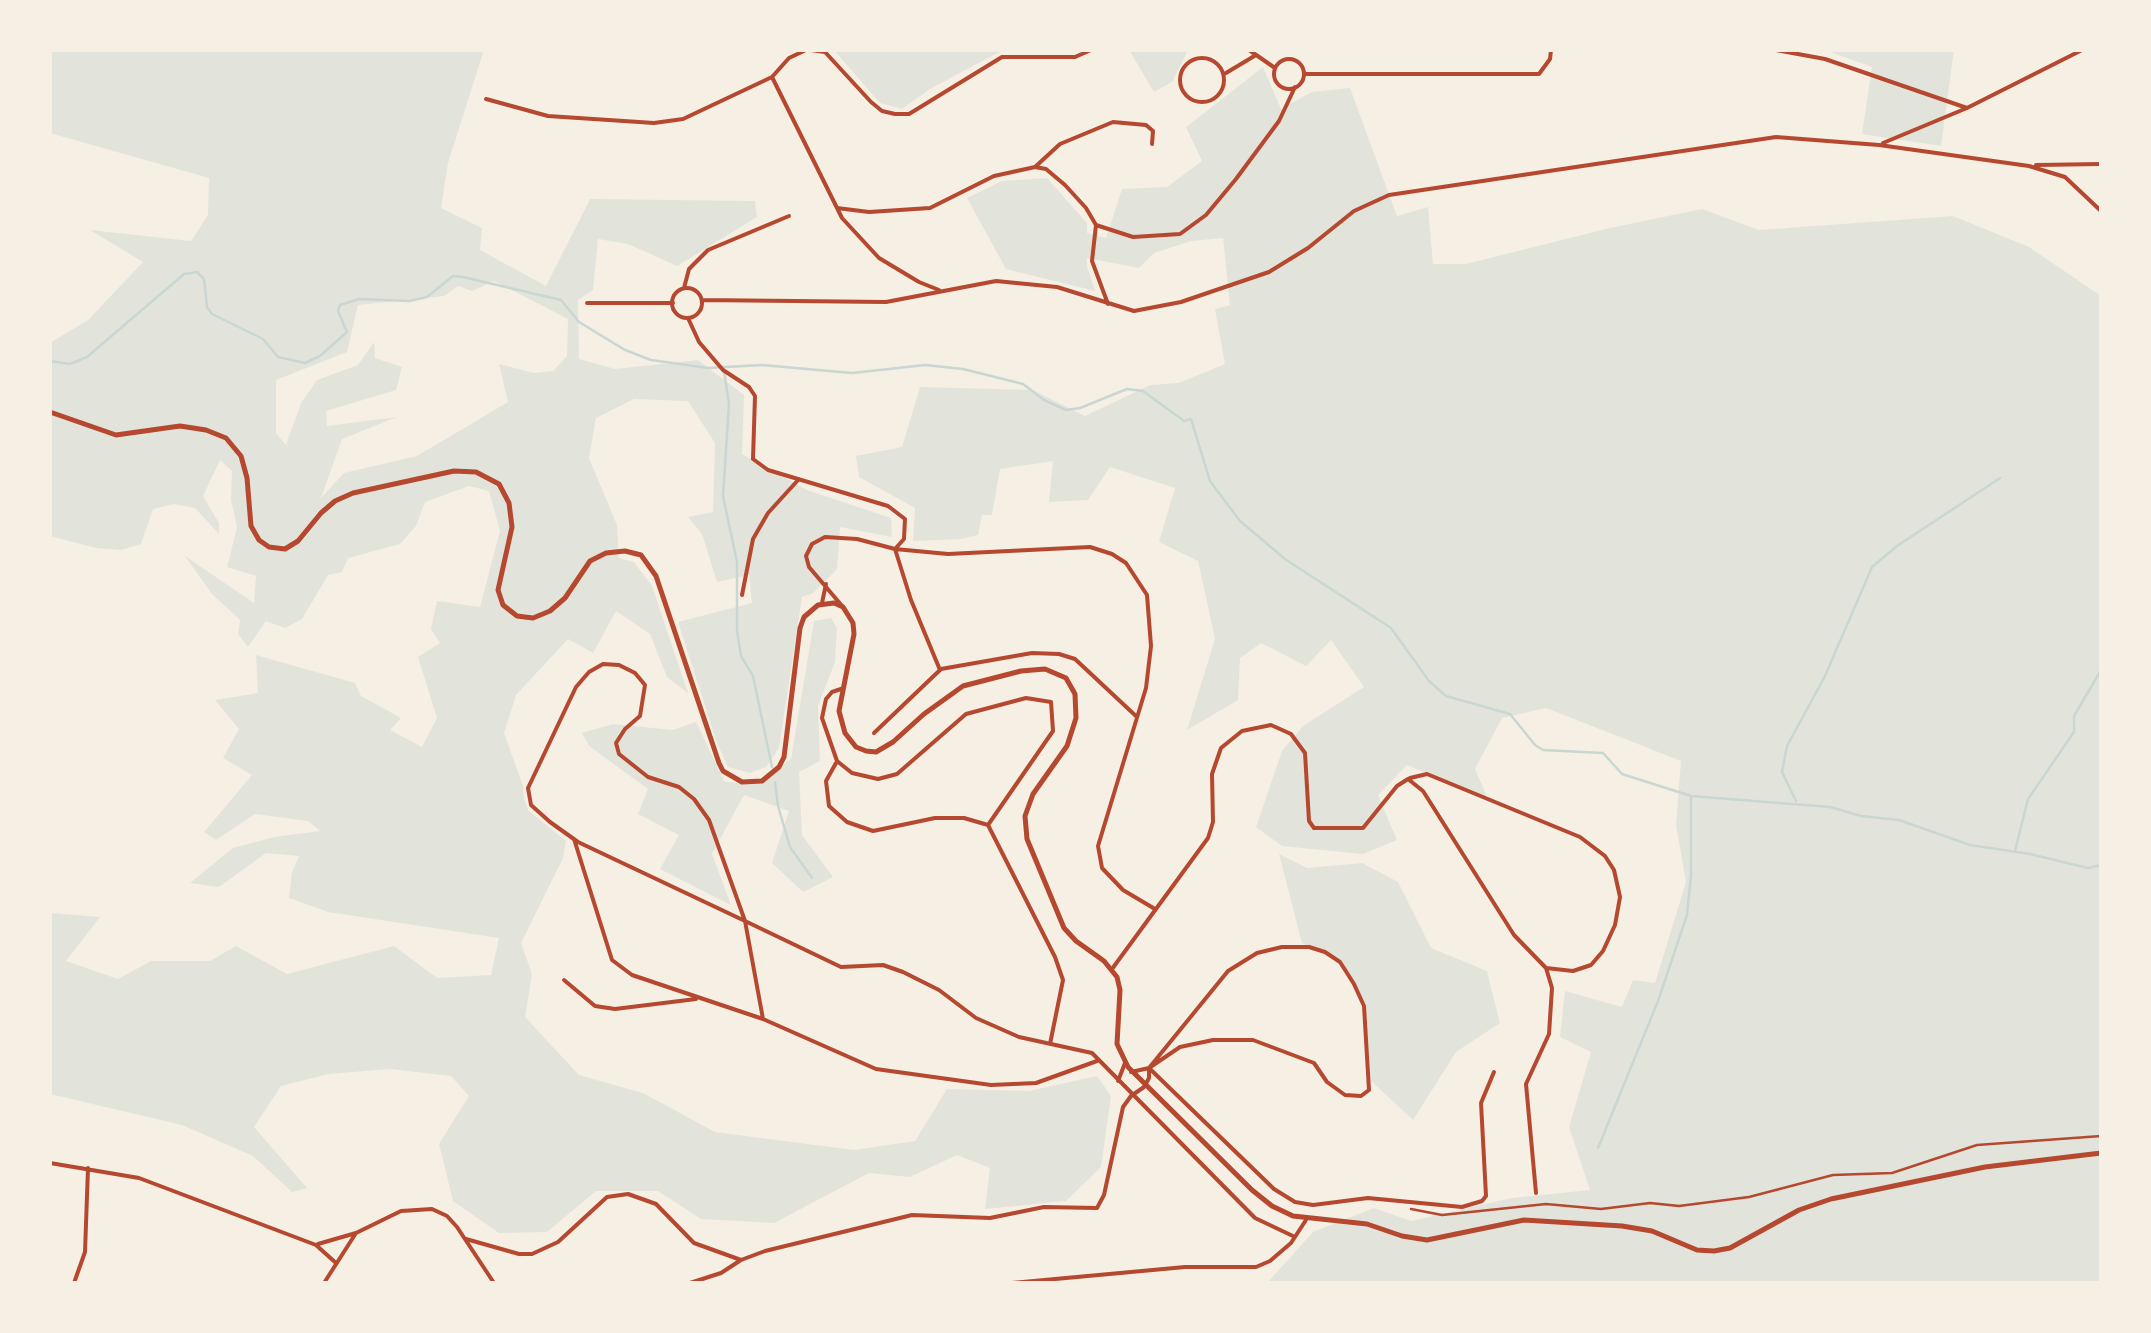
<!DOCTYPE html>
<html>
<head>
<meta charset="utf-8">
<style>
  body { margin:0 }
  #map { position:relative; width:2151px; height:1333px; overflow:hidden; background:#f6efe4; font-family:"PT Sans Narrow",sans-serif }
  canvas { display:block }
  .frame { position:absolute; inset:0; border:52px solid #f6efe4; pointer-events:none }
</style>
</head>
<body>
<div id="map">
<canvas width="2151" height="1333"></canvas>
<div class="frame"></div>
</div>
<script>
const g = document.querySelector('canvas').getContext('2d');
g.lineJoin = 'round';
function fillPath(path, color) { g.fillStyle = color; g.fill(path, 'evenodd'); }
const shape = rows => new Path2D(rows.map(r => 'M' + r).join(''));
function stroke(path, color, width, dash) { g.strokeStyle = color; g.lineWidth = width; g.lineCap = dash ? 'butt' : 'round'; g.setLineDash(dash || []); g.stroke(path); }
const green = shape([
  [50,50,484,50,448,163,441,208,482,228,480,250,546,286,590,199,755,201,757,217,677,266,628,244,598,239,593,290,578,300,579,359,615,369,698,360,744,395,742,454,807,490,891,518,892,537,840,527,837,569,813,593,802,597,779,748,766,767,750,773,728,767,717,743,678,622,752,603,749,575,717,582,702,534,688,517,713,512,715,443,688,401,634,399,596,418,589,458,617,525,619,558,634,562,652,586,688,693,667,677,650,634,616,611,593,653,568,639,516,695,504,733,523,786,524,799,528,810,566,841,563,858,521,943,532,974,525,1017,579,1075,643,1093,715,1132,854,1150,915,1141,947,1089,1029,1091,1097,1076,1111,1096,1101,1167,1066,1201,985,1209,990,1168,957,1155,910,1177,869,1173,774,1223,701,1219,658,1191,596,1191,547,1232,499,1233,453,1201,439,1144,469,1096,451,1076,390,1069,329,1074,281,1086,254,1127,307,1188,292,1192,253,1156,182,1125,50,1094,50,913,100,917,66,961,118,979,151,961,210,961,236,946,287,974,394,946,437,978,491,975,499,938,328,912,289,898,292,872,299,856,266,853,219,887,190,883,233,848,274,837,320,831,308,821,255,814,216,840,204,832,252,775,223,758,239,729,215,700,258,693,256,655,355,683,361,696,401,718,390,730,422,747,437,718,418,657,440,643,431,629,437,601,480,607,500,531,489,491,469,486,425,502,416,526,400,544,348,558,342,572,328,575,302,619,285,628,266,621,248,647,238,634,240,620,212,594,185,556,254,603,256,576,227,567,237,527,231,500,232,471,220,460,203,496,219,523,219,534,195,508,174,504,153,509,141,544,121,550,96,548,50,536,50,343,88,320,143,262,90,230,191,241,208,215,209,178,50,133],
  [494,281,568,319,567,356,553,371,534,373,499,364,508,402,417,456,344,473,321,498,342,439,397,417,327,426,326,411,396,390,402,367,375,358,374,342,358,365,317,380,301,403,286,445,276,433,276,380,347,352,358,305,444,296,458,286,472,291],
  [834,50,1003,50,930,89,902,109,880,103],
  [1129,50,1222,50,1187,52,1172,82,1154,92],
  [1825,50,1954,50,1941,146,1862,134,1872,67],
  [1263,67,1281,109,1312,92,1350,88,1397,216,1428,207,1433,264,1466,264,1610,228,1702,209,1759,230,1953,216,2029,247,2101,296,2101,1283,1267,1283,1313,1232,1374,1208,1411,1221,1512,1198,1590,1190,1569,1127,1591,1052,1560,1037,1565,991,1622,1007,1633,980,1655,983,1686,882,1676,825,1681,761,1546,708,1502,718,1475,769,1488,799,1407,765,1378,795,1397,840,1363,854,1282,846,1256,827,1282,751,1303,726,1364,687,1331,640,1306,666,1261,643,1240,658,1238,700,1187,730,1215,639,1198,561,1159,542,1175,488,1110,467,1088,500,1049,502,1053,461,1000,469,992,515,982,515,978,535,961,539,913,541,915,508,859,477,856,456,902,447,920,387,1033,390,1085,416,1150,385,1179,383,1225,364,1215,309,1230,305,1223,238,1191,241,1154,253,1139,268,1087,258,1087,266,1095,291,1006,269,967,198,1002,181,1047,178,1087,223,1087,233,1106,238,1122,189,1167,187,1202,161,1186,127],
  [831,618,837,628,835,662,818,706,820,761,799,772,802,835,833,877,803,892,772,863,789,811,744,795,712,854,731,905,660,869,679,835,638,814,648,789,589,746,582,733,613,724,673,730,696,722,725,782,757,783,791,759,814,621],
  [1279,854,1307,868,1362,863,1398,882,1431,948,1487,971,1500,1023,1456,1052,1413,1120,1370,1080,1363,1006,1340,962,1302,943]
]);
const stream = shape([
  [50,361,70,364,87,357,184,274,197,272,204,279,207,307,212,314,263,339,278,357,305,363,320,356,347,332,338,311,340,305,359,299,409,301,427,297,453,276,463,277,561,300,579,322,625,350,651,360,708,368,762,365,852,373,925,365,963,369,1023,384,1044,400,1066,410,1080,408,1127,389,1143,391,1184,421,1191,419,1210,481,1240,521,1285,559,1391,628,1429,681,1446,696,1510,714,1535,745,1543,750,1603,753,1622,774,1691,796,1830,807,1861,816,1899,820,1970,845,2030,854,2088,868,2101,865],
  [724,371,729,404,723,496,737,562,737,631,741,656,753,676,772,767],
  [775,782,778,806,790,847,812,878],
  [1796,801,1782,772,1787,746,1825,676,1872,567,1897,546,2000,478],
  [2015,851,2028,799,2074,732,2074,716,2101,670],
  [1598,1148,1658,1001,1687,915,1691,875,1691,796]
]);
const path = shape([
  [1411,1209,1442,1215,1546,1204,1601,1209,1650,1203,1679,1206,1749,1197,1833,1175,1892,1173,1977,1145,2101,1136]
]);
const minor = shape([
  [811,50,825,52,871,102,882,111,895,114,909,114,1002,57,1075,57,1091,50],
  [1249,50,1275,68],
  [1776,50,1825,59,1967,108],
  '1180 80a22 22 0 1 1 44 0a22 22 0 1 1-44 0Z',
  '1274 74a15 15 0 1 1 30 0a15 15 0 1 1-30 0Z',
  [1226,73,1256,55],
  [1304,74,1539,74,1550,59,1551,50],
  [772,77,842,218,879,258,919,282,939,290],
  [486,99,548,116,654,123,683,119,772,77,789,58,806,50],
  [1883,143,1967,108,2082,50],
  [2036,165,2101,164],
  [1035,167,1046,169,1065,185,1086,208,1096,225,1092,261,1108,304],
  [837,208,869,212,930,208,994,176,1035,167,1060,144,1113,122,1146,125,1153,131,1152,144],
  [1096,225,1133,237,1180,234,1206,215,1236,179,1279,121,1295,87],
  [684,288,689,269,708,250,789,216],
  '672 303a15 15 0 1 1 30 0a15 15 0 1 1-30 0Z',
  [702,300,886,302,996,281,1057,287,1134,311,1181,302,1269,272,1308,248,1354,211,1389,195,1776,137,1879,145,2029,166,2065,177,2101,211],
  [587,303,673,303],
  [688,318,699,342,723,370,749,387,755,396,753,459,768,470,888,506,905,519,904,539,895,549,857,539,825,537,812,544,806,556,809,567,843,607],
  [742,595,753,539,768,513,799,479],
  [822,603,826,584],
  [941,669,1032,653,1059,654,1075,659,1137,717],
  [841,689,832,692,826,699,822,718,837,761,852,773,878,779,897,774,966,714,1026,698,1051,702,1053,731,988,825],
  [874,733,940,670,911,600,895,549,948,554,1090,547,1112,554,1126,563,1147,595,1151,646,1146,688,1098,846,1102,868,1123,890,1155,909],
  [836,763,826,781,829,806,847,822,873,831,935,818,964,818,988,825],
  [1410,778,1427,774,1580,837,1605,856,1614,870,1620,897,1615,925,1603,951,1591,965,1573,971,1546,968],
  [988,825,1055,957,1063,980,1050,1044],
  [574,839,612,960,632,975,763,1019,876,1069,991,1085,1036,1083,1097,1061],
  [1282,947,1309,947,1325,952,1340,962,1354,984,1364,1006,1369,1090,1361,1096,1345,1095,1327,1082,1314,1063,1253,1040,1213,1040,1180,1047,1149,1068,1228,971,1257,953,1282,947],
  [1112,969,1208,838,1213,822,1212,774,1221,748,1242,731,1271,725,1291,734,1305,753,1309,821,1314,828,1363,828,1397,786,1408,779,1423,791,1514,935,1546,968,1552,988,1549,1034,1526,1084,1536,1193],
  [564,980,595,1006,615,1009,696,999],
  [763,1019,745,921,709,820,694,799,679,787,648,777,619,754,616,743,625,729,640,716,645,685,635,673,619,665,603,664,589,672,576,687,528,788,531,805,550,822,578,842,745,921,841,967,883,965,903,972,939,990,976,1018,1019,1037,1092,1053,1255,1218,1295,1237],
  [1149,1068,1274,1189,1295,1202,1313,1205,1368,1198,1462,1207,1482,1201,1486,1196,1481,1103,1494,1072],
  [1131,1072,1149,1068],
  [1118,1081,1125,1063],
  [50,1163,139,1178,316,1245,336,1263],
  [466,1239,519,1254,532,1254,558,1242,607,1197,628,1194,656,1204,694,1243,741,1260],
  [318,1244,356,1233,401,1211,432,1209,447,1216,457,1227,494,1283],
  [74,1283,85,1252,88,1168],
  [324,1283,356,1233],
  [690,1283,721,1273,741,1260,765,1251,912,1215,990,1218,1044,1207,1097,1208,1104,1195,1123,1107,1131,1096,1144,1087,1149,1078,1149,1068],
  [1012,1283,1185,1267,1256,1267,1270,1261,1291,1243,1306,1220]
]);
const secondary = shape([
  [50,412,116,435,180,426,206,430,226,438,241,456,247,478,251,526,259,540,269,547,285,549,298,541,321,513,335,501,353,493,454,471,476,472,499,484,509,503,512,527,498,590,503,605,517,616,533,618,550,611,565,598,590,561,606,553,625,551,641,555,656,576,719,763,723,771,742,782,762,781,779,767,784,757,800,628,804,617,818,605,834,603,843,607,853,623,854,634,839,711,845,733,856,747,866,751,876,752,893,742,924,714,963,686,1021,671,1045,669,1066,678,1075,694,1076,718,1067,746,1033,794,1025,816,1027,839,1064,928,1076,941,1104,961,1117,977,1120,990,1117,1044,1128,1067,1252,1190,1272,1206,1293,1216,1367,1224,1402,1236,1427,1240,1524,1220,1622,1226,1652,1231,1697,1250,1714,1251,1730,1248,1799,1210,1831,1199,1985,1167,2101,1153]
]);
fillPath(green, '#e2e4dc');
stroke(stream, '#c9d6d2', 2.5);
stroke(path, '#b5482f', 2.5);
stroke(minor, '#b5482f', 4);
stroke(secondary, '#b5482f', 5);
</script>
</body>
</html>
